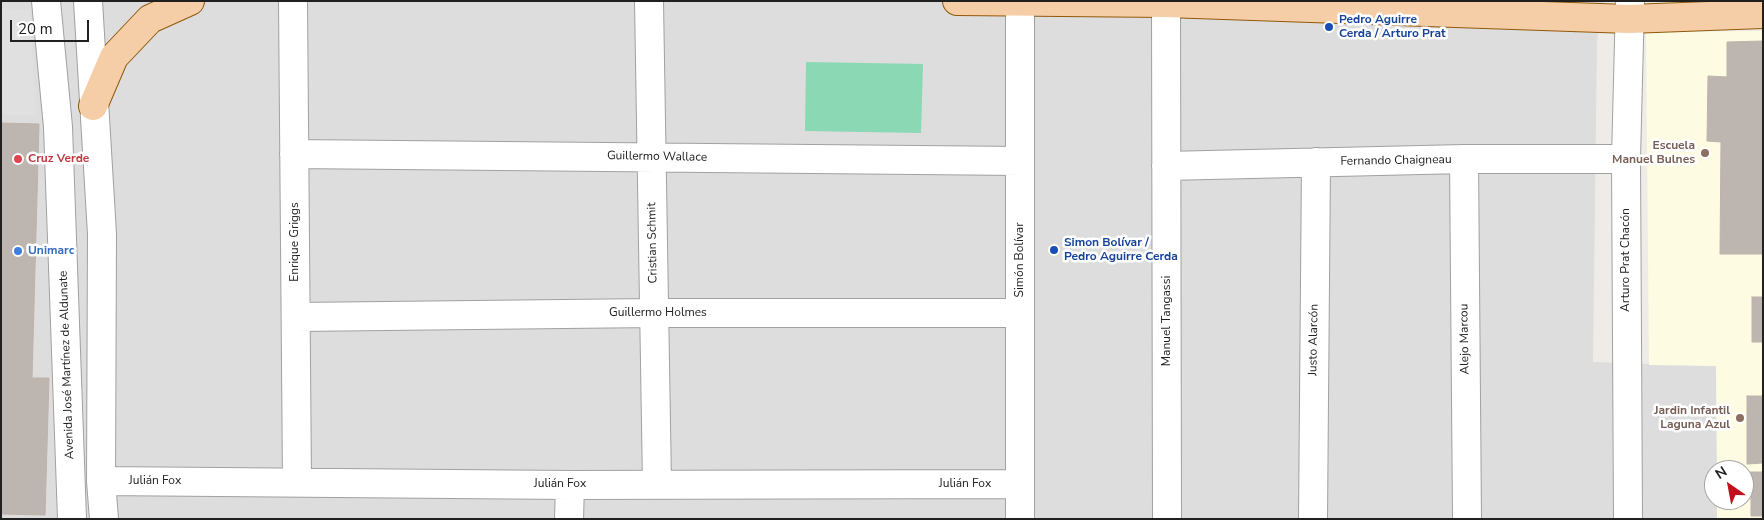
<!DOCTYPE html>
<html>
<head>
<meta charset="utf-8">
<style>
  body { margin:0 }
  #map { position:relative; width:1764px; height:520px; overflow:hidden; background:#efece7; font-family:"Nunito Sans",sans-serif }
  canvas { display:block }
  .frame { position:absolute; inset:0; border:2px solid #202020; pointer-events:none }
  .north { position:absolute; left:1704px; top:460px; width:50px; height:50px; box-sizing:border-box; background:#fff; border:1px solid #a6a6a6; border-radius:50%; rotate:327deg; font-size:14px; font-weight:700; line-height:20px; text-align:center; color:#202020 }
  .north::after { content:''; display:block; margin:auto; width:18px; height:22px; background:#c00f1d; clip-path:polygon(50% 0,100% 100%,50% 72%,0 100%) }
  .scale { position:absolute; left:10px; top:20px; width:79px; height:22px; box-sizing:border-box; border:2px solid #202020; border-top:0; padding-left:6px; font-size:15px; line-height:18px; white-space:nowrap; color:#202020; -webkit-text-stroke:4px #fff; paint-order:stroke }
</style>
</head>
<body>
<div id="map">
<canvas width="1764" height="520"></canvas>
<div class="frame"></div>
<div class="north">N</div>
<div class="scale">20 m</div>
</div>
<script>
const g = document.querySelector('canvas').getContext('2d');
g.lineJoin = 'round';
function fillPath(path, color) { g.fillStyle = color; g.fill(path, 'evenodd'); }
const shape = rows => new Path2D(rows.map(r => 'M' + r).join(''));
function stroke(path, color, width, dash) { g.strokeStyle = color; g.lineWidth = width; g.lineCap = dash ? 'butt' : 'round'; g.setLineDash(dash || []); g.stroke(path); }
function drawText(font, color, halo, rows, align = 'center') {
  g.font = font + ' "Nunito Sans",sans-serif'; g.lineWidth = 5; g.setLineDash([]); g.textBaseline = 'middle'; g.strokeStyle = halo; g.fillStyle = color; for (const [text, x, y, turn = 0] of rows) {
    g.save(); g.translate(x, y); g.rotate((+turn || 0) * Math.PI / 180); g.textAlign = isNaN(turn) ? turn : align; if (halo) g.strokeText(text, 0, 0); g.fillText(text, 0, 0); g.restore();
  }
}
const residential = shape([
  [1,1,1604,1,1597,40,1593,362,1716,366,1717,470,1714,470,1714,500,1717,500,1717,519,1,519]
]);
const education = shape([
  [1763,31,1763,519,1717,519,1717,500,1744,500,1744,470,1717,470,1716,366,1649,365,1646,32]
]);
const pitch = shape([
  [806,62,923,64,921,133,805,131]
]);
const parking = shape([
  [1,8,30,10,36,115,1,115]
]);
const building = shape([
  [1763,41,1763,254,1720,254,1721,142,1707,141,1708,76,1727,77,1727,42,1763,41],
  [1,123,39,124,32,378,49,378,45,515,1,514,1,123],
  [1752,297,1763,297,1763,342,1752,342,1752,297],
  [1747,396,1763,396,1763,463,1747,464,1747,396],
  [1751,472,1763,472,1763,516,1751,516,1751,472]
]);
const minor = shape([
  [46,1,58,127,72,519],
  [88,1,102,234,101,481,104,519],
  [293,1,297,482],
  [649,1,657,484],
  [1020,1,1020,519],
  [1166,3,1167,519],
  [294,154,1020,161],
  [1464,159,1467,519],
  [1166,166,1464,159,1626,159],
  [296,317,654,313,1020,313],
  [101,481,570,485,1020,484],
  [569,519,570,485],
  [1313,519,1316,162],
  [1628,519,1626,159,1630,1]
]);
const major = shape([
  [957,1,1166,3,1629,19,1763,14],
  [93,106,114,57,150,19,190,1]
]);
const markers = [
  [1329,27,5,"#1a4fb4"],
  [1705,153,5,"#8d6e63"],
  [18,159,5,"#e0444e"],
  [1054,250,5,"#1a4fb4"],
  [18,251,5,"#3f7fe0"],
  [1740,418,5,"#8d6e63"]
];
const transitNames = [
  ["Pedro Aguirre",1339,20],
  ["Cerda / Arturo Prat",1339,34],
  ["Simon Bolívar /",1064,243],
  ["Pedro Aguirre Cerda",1064,257]
];
const educationNames = [
  ["Escuela",1695,146],
  ["Manuel Bulnes",1695,160],
  ["Jardin Infantil",1730,411],
  ["Laguna Azul",1730,425]
];
const streetNames = [
  ["Guillermo Wallace",657,157,1],
  ["Fernando Chaigneau",1396,161,-1],
  ["Enrique Griggs",295,242,-90],
  ["Cristian Schmit",653,243,-91],
  ["Simón Bolívar",1020,260,-90],
  ["Arturo Prat Chacón",1626,260,-90],
  ["Guillermo Holmes",658,313],
  ["Manuel Tangassi",1167,321,-90],
  ["Alejo Marcou",1465,339,-91],
  ["Justo Alarcón",1314,340,-89],
  ["Avenida José Martínez de Aldunate",67,365,-92],
  ["Julián Fox",155,481],
  ["Julián Fox",560,484],
  ["Julián Fox",965,484]
];
const healthNames = [
  ["Cruz Verde",28,159]
];
const shopNames = [
  ["Unimarc",28,251]
];
fillPath(residential, '#dedddd');
fillPath(education, '#fdfbe2');
fillPath(pitch, '#8bd8b4');
fillPath(parking, '#e0e0e0');
fillPath(building, '#bdb5b0');
stroke(building, '#c0b2aa', 1);
stroke(minor, '#a1a1a1', 30);
stroke(major, '#90590b', 30);
stroke(minor, '#fff', 28);
stroke(major, '#f5cda6', 28);
for (const [x, y, r, color] of markers) { const dot = new Path2D(); dot.arc(x, y, r, 0, 2 * Math.PI); g.fillStyle = color; g.fill(dot); stroke(dot, '#fff', 2); }
drawText('bold 12px', '#164399', '#fff', transitNames, 'left');
drawText('bold 12px', '#785e54', '#fff', educationNames, 'right');
drawText('12px', '#202020', '#fff', streetNames);
drawText('bold 12px', '#be3a42', '#fff', healthNames, 'left');
drawText('bold 12px', '#366cbe', '#fff', shopNames, 'left');
</script>
</body>
</html>
